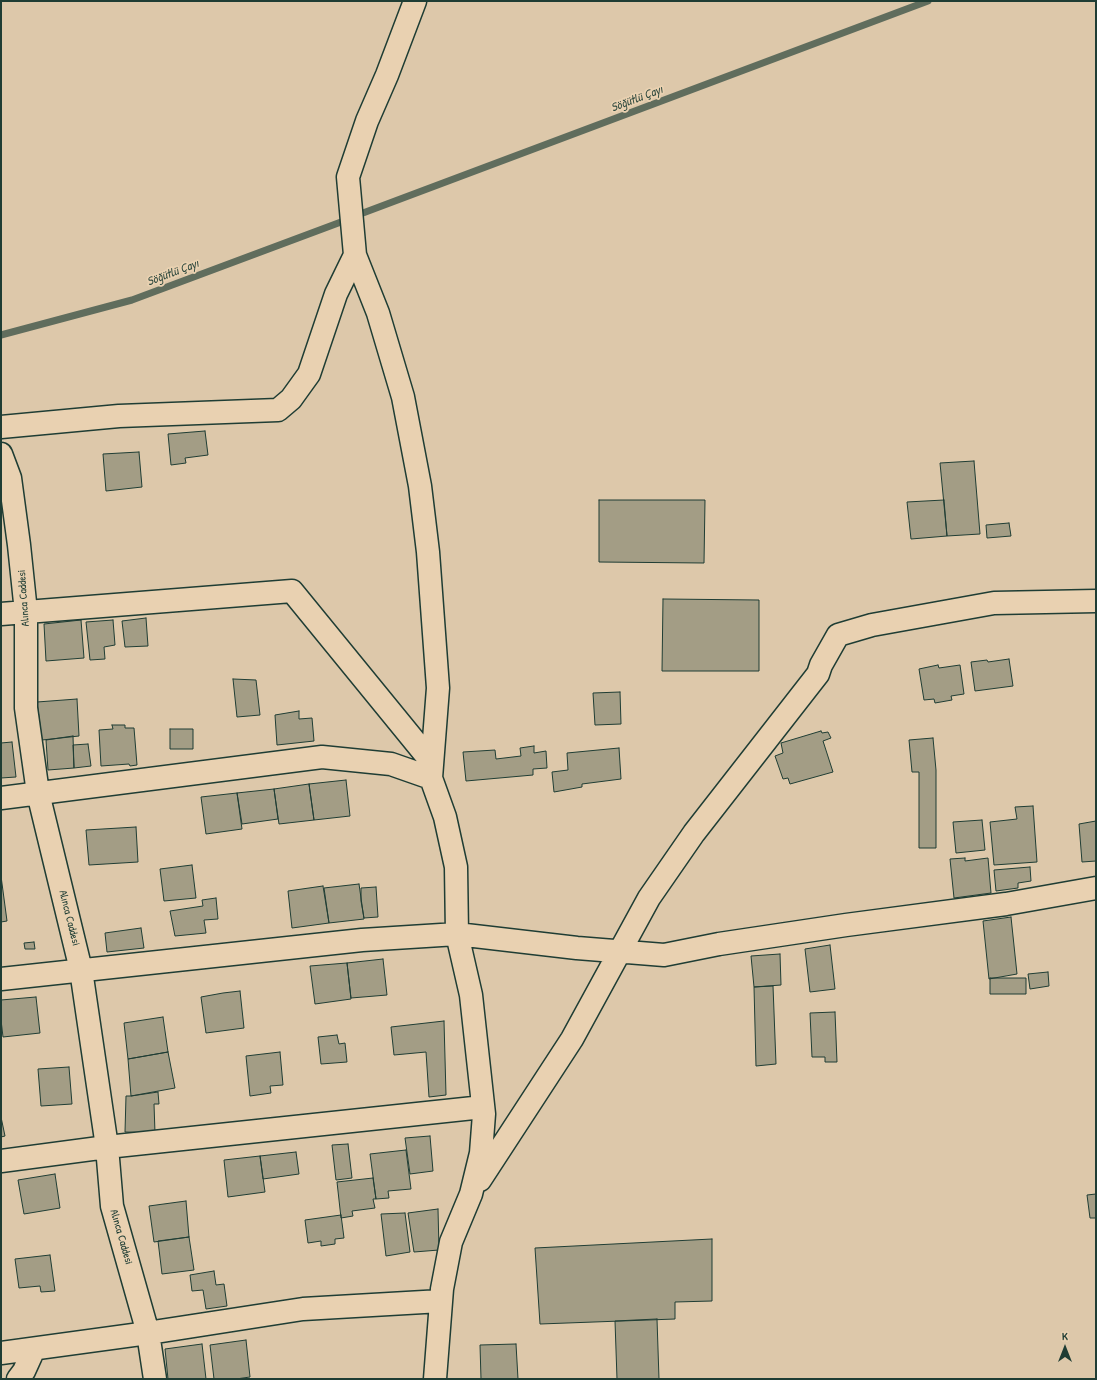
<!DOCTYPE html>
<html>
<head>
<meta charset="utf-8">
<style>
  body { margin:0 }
  #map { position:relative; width:1097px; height:1380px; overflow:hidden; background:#ddc8aa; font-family:"Patrick Hand",sans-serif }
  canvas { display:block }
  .frame { position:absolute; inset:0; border:2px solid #1f3d34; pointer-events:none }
  .north { position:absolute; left:1045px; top:1328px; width:40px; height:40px; -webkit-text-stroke:3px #e9d1b1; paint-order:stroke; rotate:0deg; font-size:11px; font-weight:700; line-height:16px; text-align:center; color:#1f3d34 }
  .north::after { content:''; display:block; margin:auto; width:14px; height:18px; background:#1f3d34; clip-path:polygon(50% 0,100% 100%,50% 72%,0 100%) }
</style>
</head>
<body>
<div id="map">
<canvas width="1097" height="1380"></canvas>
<div class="frame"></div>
<div class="north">K</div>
</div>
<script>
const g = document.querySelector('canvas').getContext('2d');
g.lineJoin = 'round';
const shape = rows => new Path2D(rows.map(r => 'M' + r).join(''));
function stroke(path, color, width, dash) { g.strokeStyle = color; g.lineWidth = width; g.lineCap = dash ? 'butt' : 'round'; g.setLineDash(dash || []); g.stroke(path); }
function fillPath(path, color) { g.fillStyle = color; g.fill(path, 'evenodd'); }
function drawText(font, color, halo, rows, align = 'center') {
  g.font = font + ' "Patrick Hand",sans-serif'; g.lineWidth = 3.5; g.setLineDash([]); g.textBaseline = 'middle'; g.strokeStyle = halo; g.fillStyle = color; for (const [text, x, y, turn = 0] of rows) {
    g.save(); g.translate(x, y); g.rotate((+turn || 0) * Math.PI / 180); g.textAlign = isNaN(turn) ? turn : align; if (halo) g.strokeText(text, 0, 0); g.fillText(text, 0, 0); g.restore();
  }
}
const stream = shape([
  [355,216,928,1],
  [1,335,132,300,349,219]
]);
const building = shape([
  [205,431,208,455,185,458,186,463,171,465,168,434,205,431],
  [139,452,142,487,106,491,103,454,139,452],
  [974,461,980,534,947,536,940,463,974,461],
  [599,500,705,500,704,563,599,562,599,500],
  [944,500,947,536,911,539,907,502,944,500],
  [1009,523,1011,536,987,538,986,525,1009,523],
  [663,599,759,600,759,671,662,671,663,599],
  [146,618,148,646,125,647,122,621,146,618],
  [81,620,84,658,46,661,44,624,81,620],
  [113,620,115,645,104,647,105,659,90,660,86,622,113,620],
  [1009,659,1013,686,975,691,971,662,987,660,988,662,1009,659],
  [938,665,939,668,960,665,964,694,951,696,952,700,935,703,934,699,924,700,919,669,938,665],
  [233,679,256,680,260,715,237,717,233,679],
  [620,692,621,724,595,725,593,693,620,692],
  [77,699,79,736,42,740,37,702,77,699],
  [299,711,299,719,312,718,314,741,277,745,275,715,299,711],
  [112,725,125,725,125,728,134,728,137,765,130,766,129,764,101,766,99,730,113,729,112,725],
  [170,729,193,729,193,749,170,749,170,729],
  [821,731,822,733,828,732,831,738,823,741,833,772,790,784,788,778,783,779,775,756,783,753,781,743,821,731],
  [73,736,74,768,48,770,46,740,73,736],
  [933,738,936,770,936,848,919,848,919,772,912,772,909,740,933,738],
  [12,742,16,777,1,778,1,743,12,742],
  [88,744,91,766,74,768,73,745,88,744],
  [534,746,534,753,546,751,547,768,533,769,533,775,466,781,463,752,495,750,496,759,521,756,520,748,534,746],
  [619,748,621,779,582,784,582,787,554,792,552,772,568,770,567,753,619,748],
  [346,780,350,816,314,820,309,784,346,780],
  [309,784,314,820,279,824,274,789,309,784],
  [274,789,278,819,242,824,237,793,274,789],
  [237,793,242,829,206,834,201,797,237,793],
  [1033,806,1037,862,994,865,990,822,1017,819,1015,807,1033,806],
  [982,820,985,850,956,853,953,822,982,820],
  [1096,821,1096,861,1082,862,1079,824,1096,821],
  [136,827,138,862,89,865,86,830,136,827],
  [965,858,965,861,988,858,991,893,954,898,950,859,965,858],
  [192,865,196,898,164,901,160,869,192,865],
  [1030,867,1031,881,1018,883,1018,888,996,891,994,870,1030,867],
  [1,876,7,921,1,922,1,876],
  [359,884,364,919,329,923,324,888,359,884],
  [323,886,329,923,292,928,288,891,323,886],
  [376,887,378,917,364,918,361,901,361,888,376,887],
  [216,898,218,919,204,920,206,933,175,936,170,911,203,906,202,900,216,898],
  [1011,917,1017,974,989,979,983,921,1011,917],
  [141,928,144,948,107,952,105,933,141,928],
  [34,942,35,949,25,949,24,943,34,942],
  [830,945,835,989,810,992,805,949,830,945],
  [780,954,781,985,754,987,751,956,780,954],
  [383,959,387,995,351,998,347,963,383,959],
  [347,963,351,999,315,1004,310,966,347,963],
  [1048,972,1049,986,1030,989,1028,974,1048,972],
  [990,978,1026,978,1026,994,990,994,990,978],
  [773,986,776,1064,756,1066,754,987,773,986],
  [240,991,244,1028,206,1033,201,997,223,993,240,991],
  [36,997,40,1033,3,1037,1,1020,1,1000,36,997],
  [835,1012,837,1062,825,1062,825,1057,812,1057,810,1013,835,1012],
  [163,1017,168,1052,128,1059,124,1023,163,1017],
  [444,1021,446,1095,429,1097,426,1052,394,1055,391,1027,444,1021],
  [337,1035,339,1044,345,1043,347,1062,321,1064,318,1037,337,1035],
  [168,1052,175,1088,131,1096,128,1059,168,1052],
  [280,1052,283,1085,270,1086,271,1093,250,1096,246,1056,280,1052],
  [69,1067,72,1104,41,1106,38,1069,69,1067],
  [158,1092,159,1104,154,1104,155,1133,125,1132,126,1096,131,1096,158,1092],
  [1,1117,5,1136,1,1137,1,1117],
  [430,1136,433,1171,410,1174,405,1138,430,1136],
  [348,1144,352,1178,336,1180,332,1145,348,1144],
  [406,1150,411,1189,388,1191,389,1198,376,1199,370,1154,406,1150],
  [296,1152,299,1174,263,1179,260,1156,296,1152],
  [260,1156,265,1192,228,1197,224,1160,260,1156],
  [55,1174,60,1208,24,1214,18,1180,55,1174],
  [373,1178,376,1199,373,1199,375,1208,352,1211,353,1216,341,1218,337,1182,373,1178],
  [1096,1194,1096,1218,1090,1218,1087,1195,1096,1194],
  [186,1201,189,1237,154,1242,149,1206,186,1201],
  [438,1209,439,1250,414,1252,408,1213,438,1209],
  [405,1213,410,1252,386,1256,381,1214,405,1213],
  [341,1215,344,1238,335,1239,335,1244,321,1246,321,1241,308,1243,305,1220,341,1215],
  [189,1237,194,1270,162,1274,158,1241,189,1237],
  [712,1239,712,1301,675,1302,675,1319,540,1324,535,1248,712,1239],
  [50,1255,55,1291,41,1292,40,1286,19,1288,15,1259,50,1255],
  [214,1271,216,1285,224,1284,227,1306,206,1309,203,1290,192,1291,190,1275,214,1271],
  [657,1319,659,1379,617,1379,615,1321,657,1319],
  [246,1340,250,1377,236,1379,214,1379,210,1345,246,1340],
  [202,1344,206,1379,168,1379,165,1349,202,1344],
  [516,1344,518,1379,481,1379,480,1345,516,1344]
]);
const minor = shape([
  [415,1,387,75,367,121,348,177,355,255,378,313,403,397,420,486,428,552,438,688,431,778,445,817,456,867,457,934,471,995,484,1114,481,1153,471,1194,451,1242,442,1289,435,1379],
  [1,427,119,416,278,410,291,399,309,374,336,294,355,255],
  [1,454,10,478,19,545,26,612,26,708,38,793,81,970,107,1147,112,1206,148,1333,155,1379],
  [1,614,292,591,430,760,431,778,391,764,322,757,1,798],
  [1,979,362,940,457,934,577,948,664,955,719,944,846,925,1006,904,1096,888],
  [1,1161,107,1147,483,1107],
  [480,1180,572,1039,649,898,694,833,818,674,821,665,838,635,872,625,994,603,1096,601],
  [1,1353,148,1333,303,1309,441,1301],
  [18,1379,24,1371,34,1349]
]);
const streetNames = [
  ["Alınca Caddesi",24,598,-94],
  ["Alınca Caddesi",69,918,76],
  ["Alınca Caddesi",121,1237,74]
];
const waterNames = [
  ["Söğütlü Çayı",637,99,-21],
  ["Söğütlü Çayı",173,273,-21]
];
stroke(stream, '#606d5d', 7);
fillPath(building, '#a39d85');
stroke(building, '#1f3d34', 1);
stroke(minor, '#1f3d34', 25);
stroke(minor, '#e9d1b1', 22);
drawText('11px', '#1f3d34', '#e9d1b1', streetNames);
drawText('italic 12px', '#2f493e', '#e9d1b1', waterNames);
</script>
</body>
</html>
